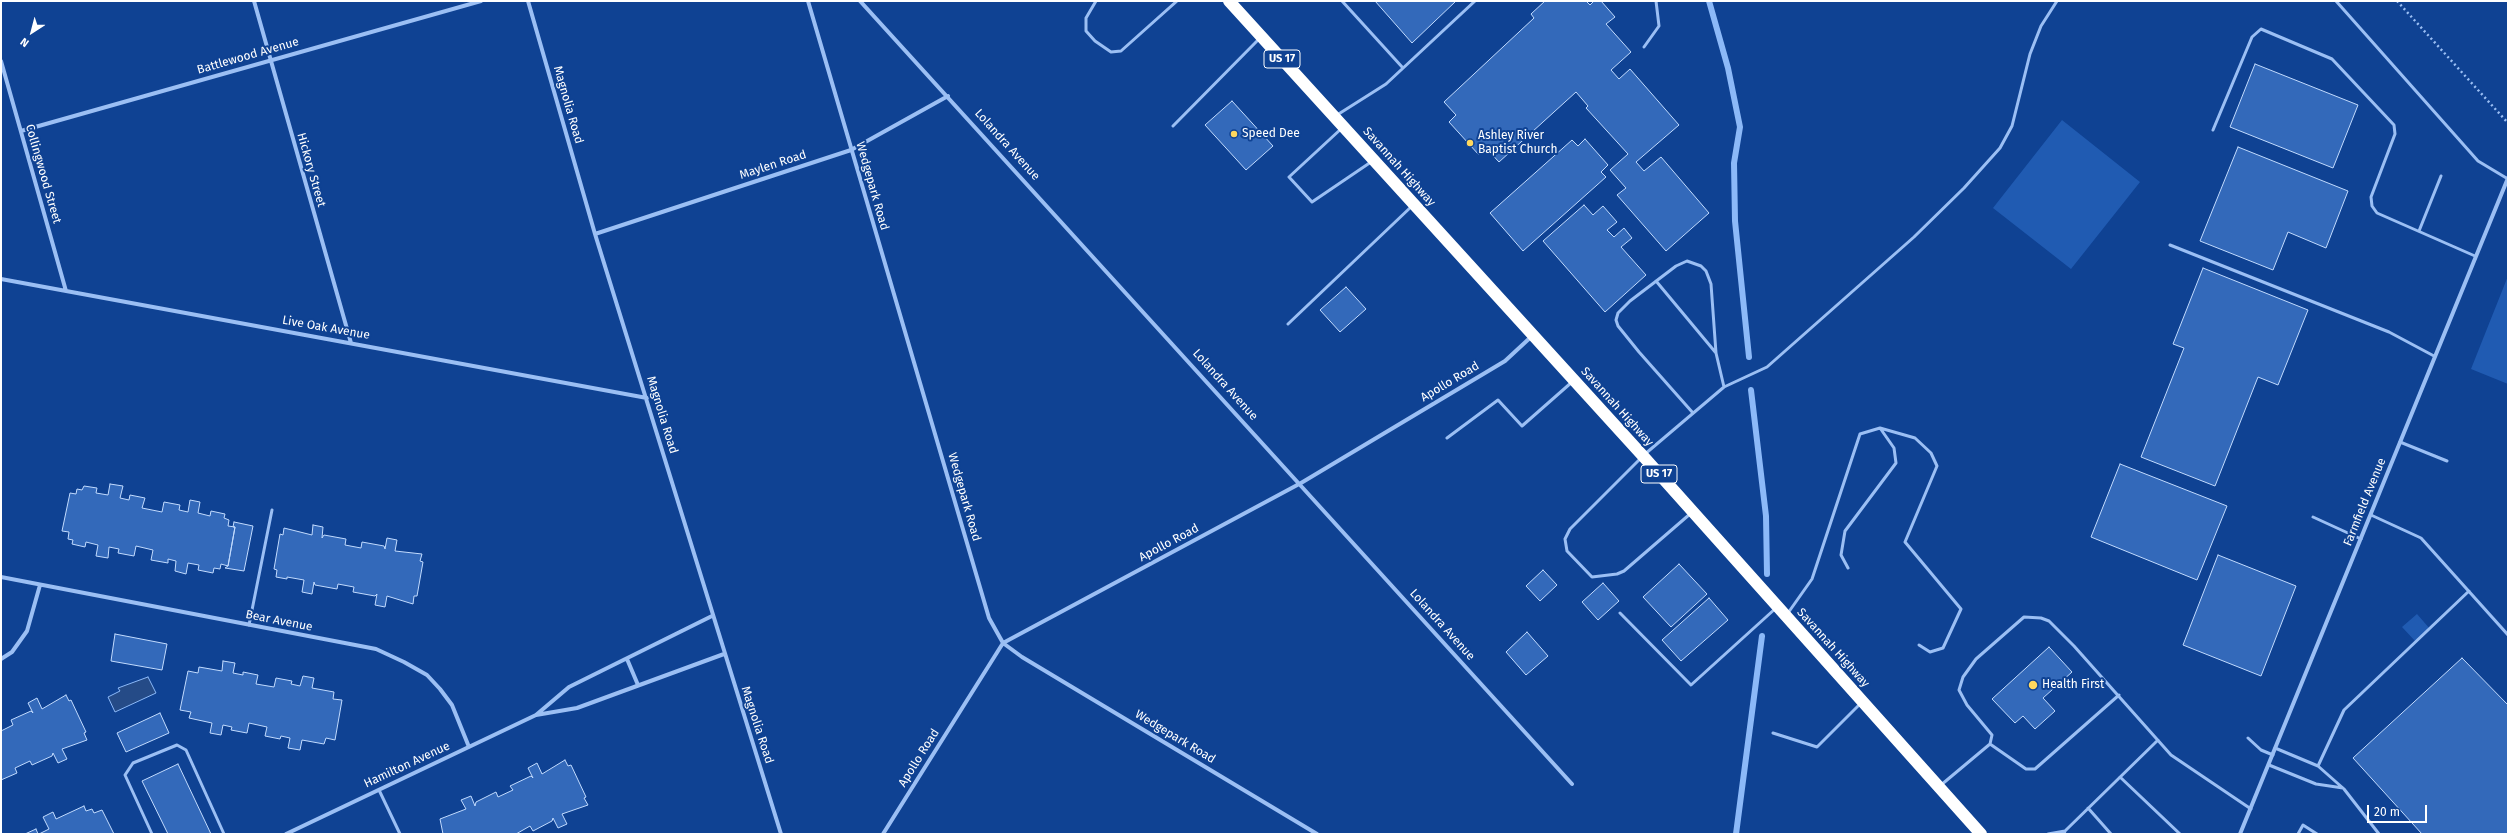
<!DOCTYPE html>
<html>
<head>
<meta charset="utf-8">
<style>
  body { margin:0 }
  #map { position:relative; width:2509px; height:835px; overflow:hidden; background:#0f4293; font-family:"Fira Sans",sans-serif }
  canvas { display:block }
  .frame { position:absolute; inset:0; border:2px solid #fff; pointer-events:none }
  .north { position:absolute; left:12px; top:12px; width:40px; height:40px; -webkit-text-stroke:3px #0f4293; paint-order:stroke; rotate:216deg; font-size:11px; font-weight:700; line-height:16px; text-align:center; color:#fff }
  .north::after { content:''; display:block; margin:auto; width:14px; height:18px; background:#fff; clip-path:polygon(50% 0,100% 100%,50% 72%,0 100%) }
  .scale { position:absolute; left:2367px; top:805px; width:60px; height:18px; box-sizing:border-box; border:2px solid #fff; border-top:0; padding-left:5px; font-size:12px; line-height:14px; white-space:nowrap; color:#fff; -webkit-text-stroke:3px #0f4293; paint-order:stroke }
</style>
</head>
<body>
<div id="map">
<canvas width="2509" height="835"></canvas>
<div class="frame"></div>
<div class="north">N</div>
<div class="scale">20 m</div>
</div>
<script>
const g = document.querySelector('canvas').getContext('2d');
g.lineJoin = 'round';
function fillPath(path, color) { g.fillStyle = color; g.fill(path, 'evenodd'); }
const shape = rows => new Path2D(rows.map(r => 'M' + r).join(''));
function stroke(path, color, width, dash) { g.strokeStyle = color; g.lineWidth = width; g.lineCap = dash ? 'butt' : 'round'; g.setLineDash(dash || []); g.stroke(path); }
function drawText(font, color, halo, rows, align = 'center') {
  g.font = font + ' "Fira Sans",sans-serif'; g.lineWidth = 4; g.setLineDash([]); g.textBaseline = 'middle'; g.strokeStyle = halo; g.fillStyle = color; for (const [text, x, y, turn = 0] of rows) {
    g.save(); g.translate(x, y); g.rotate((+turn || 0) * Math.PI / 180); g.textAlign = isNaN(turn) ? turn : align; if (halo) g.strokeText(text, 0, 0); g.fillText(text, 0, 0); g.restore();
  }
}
const green = shape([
  [2062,120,2140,182,2071,269,1993,208],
  [2508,276,2508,384,2471,369],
  [2417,614,2430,629,2416,642,2402,627]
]);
const water = shape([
  [148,677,156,693,115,712,108,697,120,691,118,688,148,677]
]);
const stream = shape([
  [1709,1,1728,68,1740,127,1734,163,1735,221,1749,357],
  [1751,390,1766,516,1767,574],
  [1736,834,1762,636]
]);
const building = shape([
  [1375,1,1456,1,1412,43,1375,1],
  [1545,1,1586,1,1590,5,1594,1,1601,1,1615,17,1606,24,1631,52,1611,70,1619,79,1630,69,1679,125,1636,162,1644,171,1661,157,1709,213,1666,251,1617,195,1626,188,1610,170,1628,154,1586,108,1588,106,1576,92,1499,162,1486,148,1479,155,1449,122,1456,115,1444,102,1534,18,1531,14,1545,1],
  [2255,64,2358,105,2333,168,2230,127,2255,64],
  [1232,101,1273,146,1246,170,1205,125,1232,101],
  [1585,139,1608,165,1601,172,1606,177,1523,251,1490,213,1572,140,1578,146,1585,139],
  [2238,147,2348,191,2326,248,2288,232,2273,270,2200,241,2238,147],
  [1584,205,1593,215,1603,206,1617,222,1607,230,1614,237,1624,228,1632,238,1621,247,1646,275,1605,312,1543,241,1584,205],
  [2203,268,2308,310,2278,385,2258,377,2215,486,2141,457,2184,348,2173,344,2203,268],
  [1346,287,1366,309,1340,332,1320,310,1346,287],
  [2120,464,2227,506,2197,580,2091,537,2120,464],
  [110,484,123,486,120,498,129,500,130,495,145,498,142,508,162,512,164,502,180,505,179,510,188,512,190,500,200,502,198,513,210,516,211,511,225,514,224,518,229,520,228,526,235,527,228,566,221,564,220,569,214,568,213,573,198,570,199,565,188,563,186,574,175,571,176,561,168,559,168,563,151,560,153,550,136,546,134,556,118,553,119,549,109,547,108,558,96,556,98,545,86,542,85,547,72,544,73,540,68,539,69,532,62,531,70,493,76,494,77,489,82,490,84,486,97,488,96,493,108,495,110,484],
  [234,522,253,526,244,571,225,568,228,566,235,527,233,527,234,522],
  [313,525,323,527,322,538,324,535,346,539,345,545,361,548,362,542,384,546,385,549,387,538,397,540,395,551,422,554,420,561,423,562,417,596,414,596,413,604,387,596,385,607,375,605,377,594,375,596,353,592,354,587,338,584,337,589,315,585,314,582,312,594,302,592,304,580,287,577,287,579,276,577,277,570,274,569,280,534,283,535,284,528,312,535,313,525],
  [2218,555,2296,586,2261,676,2183,645,2218,555],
  [1679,564,1707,594,1671,627,1643,597,1679,564],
  [1543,570,1557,585,1540,601,1526,586,1543,570],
  [1603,583,1619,601,1598,620,1582,602,1603,583],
  [1709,598,1728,620,1681,661,1662,640,1709,598],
  [1527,632,1548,656,1526,675,1506,652,1527,632],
  [115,634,167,644,162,670,111,661,115,634],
  [2049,647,2072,672,2043,698,2055,711,2035,729,2023,716,2015,723,1992,699,2049,647],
  [2462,658,2508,705,2508,834,2422,834,2353,758,2462,658],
  [223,661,235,663,233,673,243,675,243,672,258,675,256,684,274,687,276,678,292,681,291,684,300,686,303,676,314,678,312,688,334,692,333,699,342,700,335,740,326,738,324,744,302,740,300,750,288,748,290,738,281,736,280,739,265,736,267,727,249,723,247,733,231,730,232,727,223,725,221,735,210,733,212,723,189,718,191,712,180,710,188,671,198,673,199,667,222,671,223,661],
  [66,695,69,701,71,700,86,732,84,733,87,740,62,749,67,759,58,763,53,753,52,756,32,765,30,761,15,768,17,773,1,780,1,731,13,725,11,720,31,711,33,713,28,703,37,698,42,709,66,695],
  [160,713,169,733,126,752,117,733,160,713],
  [565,760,568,766,571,765,586,797,584,798,588,805,562,814,567,824,558,828,553,818,552,821,533,831,530,826,516,834,443,834,440,819,466,809,461,800,471,796,475,806,476,802,496,792,498,797,513,790,510,786,531,776,533,778,528,768,537,763,542,774,565,760],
  [178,764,211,834,168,834,142,781,178,764],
  [84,806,86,811,92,809,94,813,102,810,114,834,39,834,49,829,43,817,53,812,56,819,84,806],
  [36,829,38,834,25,834,36,829]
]);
const path = shape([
  [2397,1,2508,123]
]);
const lane = shape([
  [1096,1,1086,18,1086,31,1095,41,1111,52,1121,51,1177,1],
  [1342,1,1403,68],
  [2336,1,2478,161,2508,179],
  [1644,47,1659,26,1656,1],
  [1337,115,1386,84,1475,1],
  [1173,126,1259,39],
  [1342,128,1289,177,1312,202,1371,162],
  [2213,130,2252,37,2261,29,2332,59,2394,125,2395,134,2371,197,2372,206,2377,213,2475,256],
  [2419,231,2441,176],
  [2170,245,2389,332,2434,356],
  [1656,281,1716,353],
  [1288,324,1412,206],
  [1693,413,1639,352,1618,326,1616,320,1618,313,1630,301,1676,266,1687,261,1701,266,1706,271,1711,284,1716,353,1724,387],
  [1447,438,1498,400,1522,426,1572,382],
  [2400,442,2447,461],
  [1645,454,1724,387,1767,367,1914,237,1964,188,2000,148,2012,126,2030,54,2041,26,2057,1],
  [1641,458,1570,529,1565,539,1567,551,1592,577,1617,574,1624,571,1690,514],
  [2371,515,2421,538,2508,635],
  [2313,517,2361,539],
  [1848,568,1841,555,1845,531,1896,463,1894,448,1880,428,1915,438,1931,453,1937,466,1905,542,1961,609,1943,648,1930,652,1919,645],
  [1620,613,1691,685,1776,608],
  [1788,613,1812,579,1860,434,1880,428],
  [249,625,272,510],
  [1773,733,1817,747,1860,704],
  [2248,738,2261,750,2273,755],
  [1990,744,2026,769,2035,769,2119,695],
  [2275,748,2318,766,2344,789,2379,834],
  [2269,765,2316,784,2343,788],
  [2318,766,2344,710,2469,591],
  [2120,777,2180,834],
  [1941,785,1990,744,1992,735,1967,705,1959,690,1963,677,1976,659,2024,617,2041,618,2049,621,2074,646,2171,755,2251,809],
  [379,790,400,834],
  [2088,808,2111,834],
  [2065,831,2158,740],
  [152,834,125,775,133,763,177,745,186,750,224,834],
  [2048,834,2065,831,2064,834],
  [2298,834,2303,825,2317,834]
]);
const street = shape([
  [254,1,351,343],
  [528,1,595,234,781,834],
  [808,1,989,618,1003,643,1022,657,1317,834],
  [860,1,1572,784],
  [1,61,66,291],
  [21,131,481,1],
  [595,234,851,150,948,96],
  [1,279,647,398],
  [1,577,376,649,404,662,427,675,440,689,452,705,469,747],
  [712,616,569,687,536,715,577,708,724,654],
  [1,659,12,652,27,631,40,585],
  [627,659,638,685],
  [286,834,536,715],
  [883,834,1003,643,1301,483,1505,361,1532,336],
  [2240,834,2508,178]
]);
const highway = shape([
  [1229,1,1643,456,1981,834]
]);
const markers = [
  [1234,134,4,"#ffd85e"],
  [1470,143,4,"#ffd85e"],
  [2033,685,5,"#ffd85e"]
];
const shields = [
  [1282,59,36],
  [1659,474,36]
];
const shieldNames = [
  ["US 17",1282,59],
  ["US 17",1659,474]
];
const streetNames = [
  ["Battlewood Avenue",248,56,-16],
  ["Magnolia Road",568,105,74],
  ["Lolandra Avenue",1007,145,48],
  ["Maylen Road",773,165,-18],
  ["Savannah Highway",1399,167,48],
  ["Hickory Street",311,170,74],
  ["Collingwood Street",43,174,74],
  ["Wedgepark Road",872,186,74],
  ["Live Oak Avenue",326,328,10],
  ["Apollo Road",1450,382,-31],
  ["Lolandra Avenue",1225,385,48],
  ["Savannah Highway",1617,407,48],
  ["Magnolia Road",662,415,73],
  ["Wedgepark Road",964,497,74],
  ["Farmfield Avenue",2365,502,-68],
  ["Apollo Road",1169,543,-28],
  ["Bear Avenue",279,621,11],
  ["Lolandra Avenue",1442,625,48],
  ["Savannah Highway",1833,648,48],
  ["Magnolia Road",757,725,72],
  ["Wedgepark Road",1175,737,31],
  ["Apollo Road",919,758,-58],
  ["Hamilton Avenue",407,765,-25]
];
const poiNames = [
  ["Speed Dee",1242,134],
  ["Ashley River",1478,136],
  ["Baptist Church",1478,150],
  ["Health First",2042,685]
];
fillPath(green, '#205bb2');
fillPath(water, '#254b87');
stroke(water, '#8cb9f8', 1);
stroke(stream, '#8cb9f8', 6);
fillPath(building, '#3369ba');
stroke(building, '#c2dbfe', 1);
stroke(path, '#9bbff4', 2.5, [2, 3]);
stroke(lane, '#9bbff4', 3);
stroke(street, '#9bbff4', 4);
stroke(highway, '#fff', 12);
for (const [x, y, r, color] of markers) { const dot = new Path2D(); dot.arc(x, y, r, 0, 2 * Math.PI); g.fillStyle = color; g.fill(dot); stroke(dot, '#0f4293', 1.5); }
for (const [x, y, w] of shields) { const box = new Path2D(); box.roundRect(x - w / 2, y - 9, w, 18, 3); g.fillStyle = '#0f4293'; g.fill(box); stroke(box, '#fff', 1); }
drawText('bold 11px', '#fff', null, shieldNames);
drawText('12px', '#fff', '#0f4293', streetNames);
drawText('12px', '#fff', '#0f4293', poiNames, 'left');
</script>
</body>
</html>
